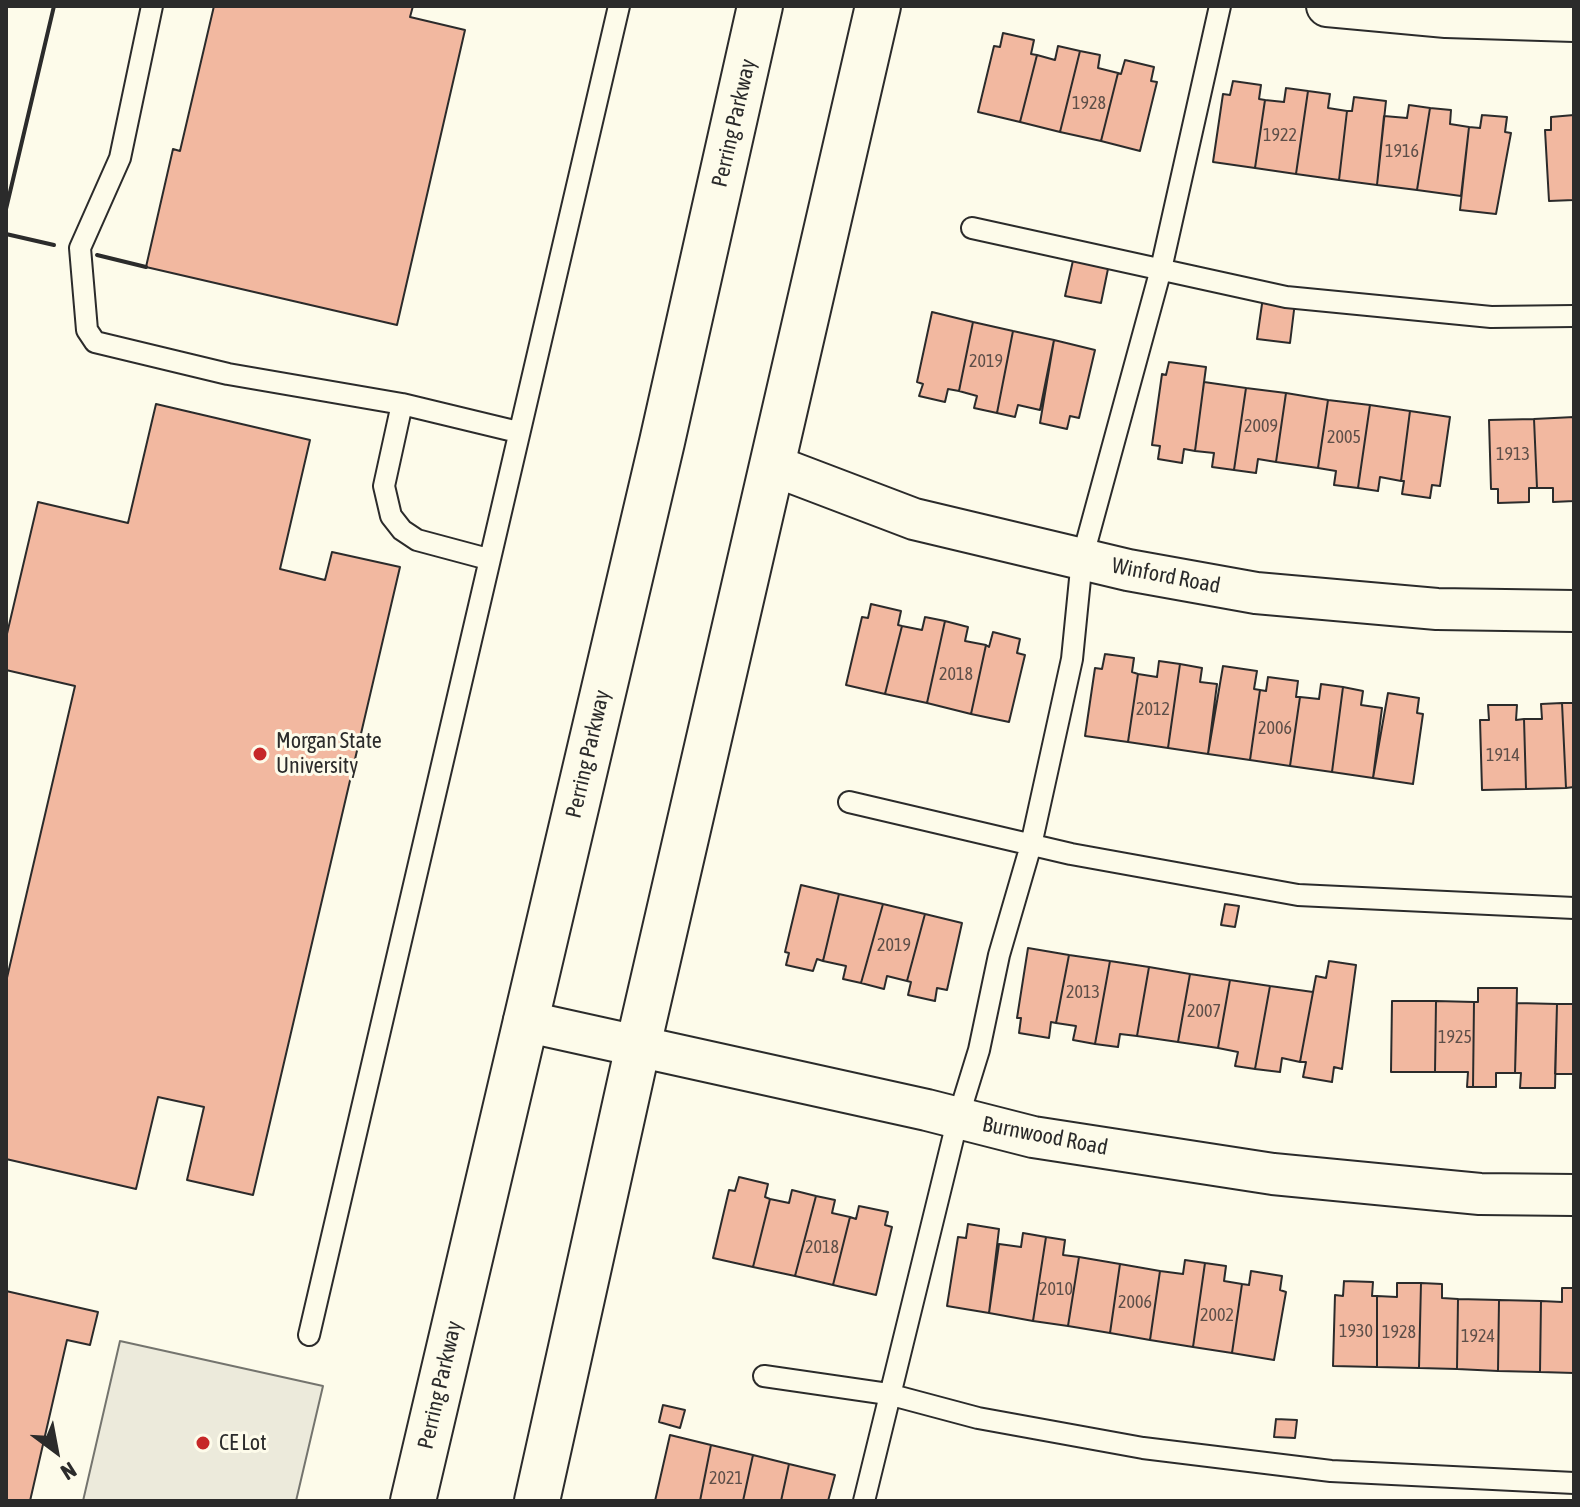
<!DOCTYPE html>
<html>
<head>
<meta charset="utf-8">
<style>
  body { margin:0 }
  #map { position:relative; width:1580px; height:1507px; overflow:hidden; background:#fdfbea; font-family:"Asap Condensed",sans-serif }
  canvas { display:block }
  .frame { position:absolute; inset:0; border:8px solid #2b2b2b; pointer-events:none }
  .north { position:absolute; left:16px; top:1411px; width:80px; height:80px; -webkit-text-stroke:6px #fdfbea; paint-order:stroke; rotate:148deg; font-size:22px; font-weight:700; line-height:32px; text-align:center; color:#2b2b2b }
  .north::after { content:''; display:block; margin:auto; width:28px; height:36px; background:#2b2b2b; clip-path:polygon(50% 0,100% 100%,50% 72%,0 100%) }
</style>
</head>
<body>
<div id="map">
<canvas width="1580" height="1507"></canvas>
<div class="frame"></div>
<div class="north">N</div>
</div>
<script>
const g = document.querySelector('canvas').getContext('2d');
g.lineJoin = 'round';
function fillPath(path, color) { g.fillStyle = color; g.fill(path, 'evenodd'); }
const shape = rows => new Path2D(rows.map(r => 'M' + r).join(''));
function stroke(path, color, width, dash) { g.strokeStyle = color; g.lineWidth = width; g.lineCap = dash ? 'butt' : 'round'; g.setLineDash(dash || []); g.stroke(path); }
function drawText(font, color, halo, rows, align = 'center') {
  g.font = font + ' "Asap Condensed",sans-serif'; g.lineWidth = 6; g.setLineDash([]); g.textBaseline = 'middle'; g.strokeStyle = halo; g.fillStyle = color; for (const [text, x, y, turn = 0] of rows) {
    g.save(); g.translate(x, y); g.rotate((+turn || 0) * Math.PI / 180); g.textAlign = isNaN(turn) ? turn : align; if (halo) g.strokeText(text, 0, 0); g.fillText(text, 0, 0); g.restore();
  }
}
const parking = shape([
  [120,1341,323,1386,296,1501,83,1501,120,1341]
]);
const building = shape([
  [214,6,413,6,410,17,465,30,397,325,146,267,173,149,180,151,214,6],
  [1003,33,1034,40,1031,54,1037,55,1020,122,978,112,994,46,1000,47,1003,33],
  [1058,46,1080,51,1060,132,1020,122,1037,55,1055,60,1058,46],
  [1080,51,1100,55,1098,68,1118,73,1101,141,1060,132,1080,51],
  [1125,60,1154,67,1151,81,1157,82,1140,151,1101,141,1118,73,1121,74,1125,60],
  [1233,81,1261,85,1259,99,1265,100,1255,168,1213,162,1223,94,1230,95,1233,81],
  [1286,88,1308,91,1296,174,1255,168,1265,100,1284,102,1286,88],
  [1308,91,1330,94,1328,108,1347,111,1339,180,1296,174,1308,91],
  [1354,97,1386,101,1377,185,1339,180,1347,111,1352,111,1354,97],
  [1409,105,1430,108,1417,190,1377,185,1384,116,1407,118,1409,105],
  [1430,108,1451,110,1450,124,1469,127,1461,196,1417,190,1430,108],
  [1482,115,1507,117,1505,132,1511,133,1496,214,1460,210,1469,127,1480,128,1482,115],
  [1574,115,1574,200,1549,201,1545,130,1551,130,1551,117,1574,115],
  [1074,256,1109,264,1101,303,1065,296,1074,256],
  [1263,297,1295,302,1290,343,1257,339,1263,297],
  [932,312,973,322,959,391,948,389,945,402,919,396,923,384,917,382,932,312],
  [973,322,1013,331,997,413,974,408,977,396,959,391,973,322],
  [1013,331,1054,340,1040,410,1018,405,1015,417,997,413,1013,331],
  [1054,340,1095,350,1079,418,1070,416,1067,429,1040,423,1054,340],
  [1169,362,1206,367,1195,451,1184,449,1182,463,1158,459,1160,446,1152,445,1162,374,1166,375,1169,362],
  [1204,382,1246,388,1234,470,1212,467,1214,453,1195,451,1204,382],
  [1246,388,1286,393,1276,462,1258,459,1256,473,1234,470,1246,388],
  [1286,393,1328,400,1318,468,1276,462,1286,393],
  [1328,400,1370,405,1358,488,1334,485,1336,471,1318,468,1328,400],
  [156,404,310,440,280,569,325,580,332,552,400,567,253,1195,187,1180,204,1107,158,1097,136,1189,6,1159,6,982,75,686,6,670,6,638,38,502,128,523,156,404],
  [1370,405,1410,411,1401,481,1380,477,1378,491,1358,488,1370,405],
  [1410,411,1450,417,1440,486,1432,485,1430,498,1402,494,1404,481,1401,481,1410,411],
  [1574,417,1574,501,1553,502,1553,488,1537,488,1534,419,1574,417],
  [1534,419,1537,488,1529,488,1529,502,1498,503,1498,489,1491,489,1489,420,1534,419],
  [871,604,901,611,898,625,902,626,885,694,846,685,862,617,868,618,871,604],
  [925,617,945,621,927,703,885,694,902,626,922,630,925,617],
  [945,621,968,627,965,641,986,645,971,714,927,703,945,621],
  [993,632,1020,639,1017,653,1025,655,1009,722,971,714,986,645,989,647,993,632],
  [1105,654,1134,658,1132,672,1138,674,1128,742,1085,736,1095,668,1102,669,1105,654],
  [1159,661,1180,664,1168,748,1128,742,1138,674,1157,677,1159,661],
  [1180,664,1202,668,1200,682,1217,684,1208,754,1168,748,1180,664],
  [1223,666,1257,671,1254,689,1260,690,1250,760,1208,754,1223,666],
  [1268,677,1298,681,1296,697,1300,697,1290,766,1250,760,1260,690,1266,691,1268,677],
  [1321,684,1343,687,1332,772,1290,766,1300,697,1319,699,1321,684],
  [1343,687,1363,691,1361,705,1382,708,1373,778,1332,772,1343,687],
  [1388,693,1419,698,1417,713,1423,714,1413,784,1373,778,1388,693],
  [1562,703,1574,703,1574,787,1566,788,1562,703],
  [1562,703,1566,788,1526,789,1524,719,1542,719,1541,704,1562,703],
  [1488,705,1517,705,1516,720,1524,719,1526,789,1482,790,1480,720,1489,720,1488,705],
  [801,885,839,894,823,961,817,959,813,971,786,965,789,953,785,952,801,885],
  [839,894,883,904,861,983,843,979,846,966,823,961,839,894],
  [883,904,925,914,907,981,887,976,884,989,861,983,883,904],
  [1225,904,1239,906,1235,927,1221,925,1225,904],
  [925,914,962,923,947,990,937,988,935,1001,908,995,911,982,907,981,925,914],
  [1028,948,1069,955,1056,1023,1051,1022,1049,1038,1019,1033,1021,1018,1017,1018,1028,948],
  [1069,955,1110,961,1095,1044,1073,1040,1076,1026,1056,1023,1069,955],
  [1110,961,1149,967,1137,1036,1120,1034,1118,1047,1095,1044,1110,961],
  [1329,961,1356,965,1342,1069,1334,1067,1332,1082,1303,1077,1306,1062,1300,1062,1316,976,1326,978,1329,961],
  [1149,967,1190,974,1178,1042,1137,1036,1149,967],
  [1190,974,1230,980,1218,1048,1178,1042,1190,974],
  [1230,980,1270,986,1255,1069,1235,1066,1238,1052,1218,1048,1230,980],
  [1270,986,1313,992,1300,1062,1282,1058,1280,1072,1255,1069,1270,986],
  [1478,988,1517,988,1515,1073,1496,1073,1496,1087,1473,1087,1474,1002,1478,1002,1478,988],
  [1392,1001,1436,1001,1435,1072,1391,1072,1392,1001],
  [1436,1001,1474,1002,1473,1087,1467,1087,1468,1072,1435,1072,1436,1001],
  [1517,1003,1557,1004,1555,1088,1520,1088,1521,1073,1515,1073,1517,1003],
  [1557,1004,1574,1004,1574,1074,1555,1074,1557,1004],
  [739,1177,768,1184,765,1197,770,1199,753,1267,713,1258,729,1190,735,1191,739,1177],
  [792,1190,816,1196,795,1276,753,1267,770,1199,789,1203,792,1190],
  [816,1196,835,1200,832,1213,850,1217,833,1285,795,1276,816,1196],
  [859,1206,888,1212,885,1225,892,1227,876,1295,833,1285,850,1217,856,1219,859,1206],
  [968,1224,999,1229,989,1313,947,1306,958,1237,966,1238,968,1224],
  [1023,1233,1046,1237,1033,1321,989,1313,999,1244,1021,1247,1023,1233],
  [1046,1237,1065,1240,1063,1255,1079,1257,1068,1326,1033,1321,1046,1237],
  [1079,1257,1120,1264,1110,1333,1068,1326,1079,1257],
  [1185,1260,1205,1263,1193,1347,1150,1340,1160,1271,1183,1274,1185,1260],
  [1205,1263,1226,1266,1224,1281,1242,1284,1232,1353,1193,1347,1205,1263],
  [1120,1264,1160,1271,1150,1340,1110,1333,1120,1264],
  [1251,1271,1282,1276,1280,1290,1286,1292,1274,1360,1232,1353,1242,1284,1249,1285,1251,1271],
  [1344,1281,1373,1282,1372,1296,1377,1296,1377,1367,1333,1366,1335,1295,1343,1296,1344,1281],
  [1397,1283,1421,1283,1419,1368,1377,1367,1377,1296,1397,1297,1397,1283],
  [1421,1283,1442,1284,1442,1298,1458,1299,1457,1369,1419,1368,1421,1283],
  [1562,1288,1574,1288,1574,1373,1540,1372,1541,1301,1562,1302,1562,1288],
  [6,1291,98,1312,90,1345,67,1340,30,1501,6,1501,6,1291],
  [1458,1299,1499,1300,1498,1371,1457,1369,1458,1299],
  [1499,1300,1541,1301,1540,1372,1498,1371,1499,1300],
  [663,1405,685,1410,680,1428,659,1422,663,1405],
  [1276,1419,1297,1420,1295,1438,1274,1437,1276,1419],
  [670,1435,711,1445,700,1501,655,1501,670,1435],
  [711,1445,753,1455,743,1501,700,1501,711,1445],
  [753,1455,789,1464,781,1501,743,1501,753,1455],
  [789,1464,835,1475,828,1501,781,1501,789,1464]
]);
const lane = shape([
  [152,6,120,158,80,248,87,330,95,342,228,374,402,404,518,432],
  [972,228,1286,297,1491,317,1574,316],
  [402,404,384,486,391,516,402,530,417,540,488,559],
  [849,802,1071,854,1298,895,1574,908],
  [309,1335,619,6],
  [764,1376,888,1394,978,1418,1143,1448,1331,1471,1574,1483],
  [864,1501,958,1118,979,1050,999,955,1031,845,1072,659,1082,559,1161,269,1220,6]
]);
const street = shape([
  [1327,6,1446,17,1574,21],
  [772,465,914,519,1128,570,1256,593,1437,609,1574,611],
  [524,1021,927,1110,1033,1137,1273,1174,1480,1194,1574,1195]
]);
const primary = shape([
  [413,1501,662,442,760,6],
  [537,1501,638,1046,878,6]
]);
const wall = shape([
  [6,209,54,6],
  [6,234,54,245],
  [97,255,146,267]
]);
const markers = [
  [260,754,8,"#c62828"],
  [203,1443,8,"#c62828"]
];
const numberNames = [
  ["1928",1089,103],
  ["1922",1280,135],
  ["1916",1402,151],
  ["2019",986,361],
  ["2009",1261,426],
  ["2005",1344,437],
  ["1913",1513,454],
  ["2018",956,674],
  ["2012",1153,709],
  ["2006",1275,728],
  ["1914",1503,755],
  ["2019",894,945],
  ["2013",1083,992],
  ["2007",1204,1011],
  ["1925",1455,1037],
  ["2018",822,1247],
  ["2010",1056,1289],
  ["2006",1135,1302],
  ["2002",1217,1315],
  ["1930",1356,1331],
  ["1928",1399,1332],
  ["1924",1478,1336],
  ["2021",726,1478]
];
const streetNames = [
  ["Perring Parkway",734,123,-77],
  ["Winford Road",1166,576,11],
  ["Perring Parkway",588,754,-77],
  ["Burnwood Road",1045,1136,11],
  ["Perring Parkway",440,1385,-77]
];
const poiNames = [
  ["Morgan State",276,741],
  ["University",276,766],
  ["CE Lot",219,1443]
];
fillPath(parking, '#eceadb');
stroke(parking, '#74746e', 2);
fillPath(building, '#f2b8a0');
stroke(building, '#2b2b2b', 2);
stroke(lane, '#2b2b2b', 24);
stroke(street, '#2b2b2b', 44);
stroke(primary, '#2b2b2b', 48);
stroke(lane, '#fdfbea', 20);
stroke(street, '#fdfbea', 40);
stroke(primary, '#fdfbea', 44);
stroke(wall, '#2b2b2b', 4);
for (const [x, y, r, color] of markers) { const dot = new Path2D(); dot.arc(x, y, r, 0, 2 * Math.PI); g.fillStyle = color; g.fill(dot); stroke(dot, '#fdfbea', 3); }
drawText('18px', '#5d4e48', null, numberNames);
drawText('22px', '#2b2b2b', '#fdfbea', streetNames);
drawText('22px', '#2b2b2b', '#fdfbea', poiNames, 'left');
</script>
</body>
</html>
